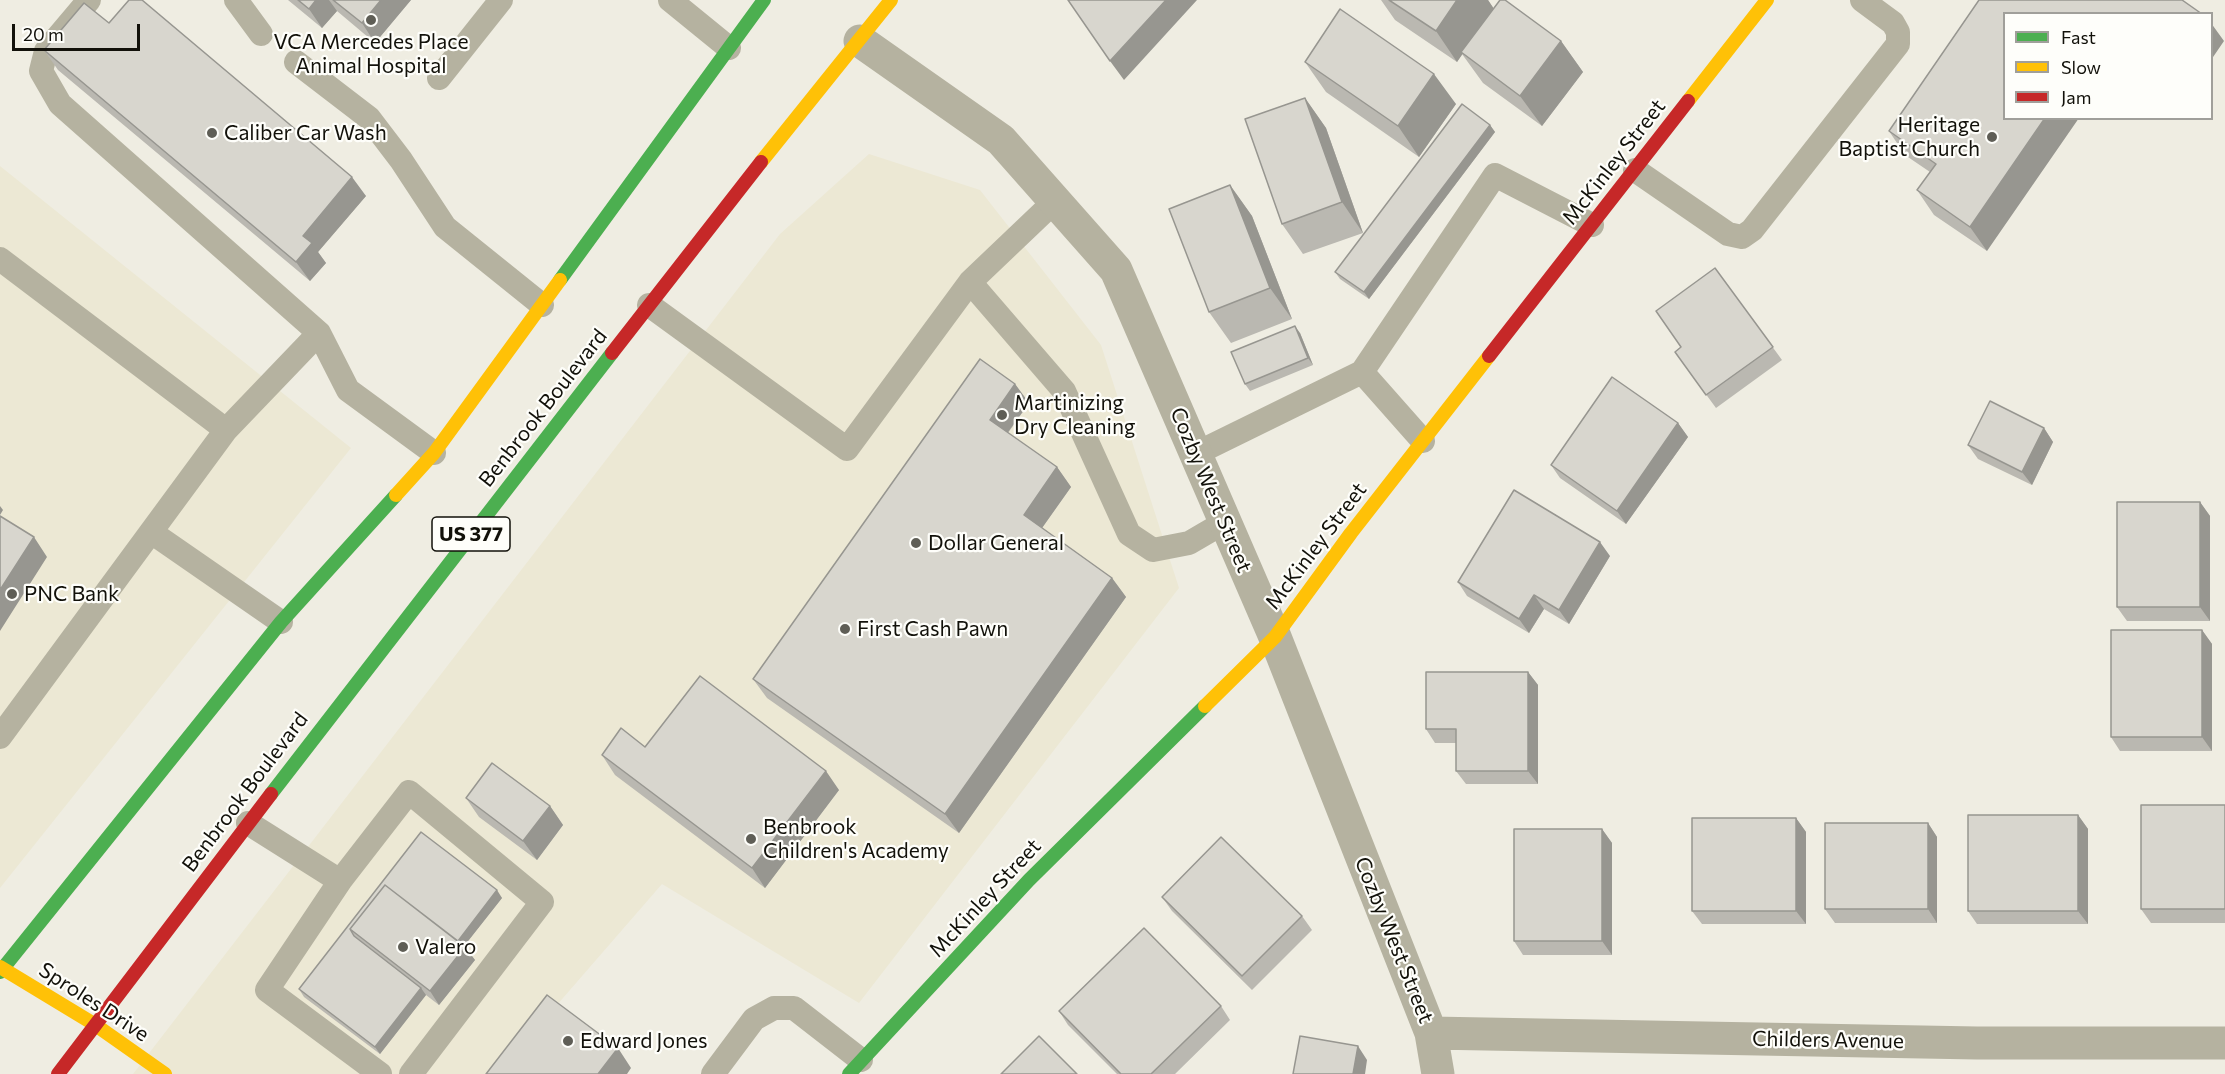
<!DOCTYPE html>
<html>
<head>
<meta charset="utf-8">
<style>
  body { margin:0 }
  #map { position:relative; width:2225px; height:1074px; overflow:hidden; background:#efede2; font-family:Commissioner,sans-serif }
  canvas { display:block }
  .legend { position:absolute; left:2003px; top:12px; width:210px; height:108px; box-sizing:border-box; background:#fefefa; border:2px solid #a09f9a; margin:0; padding:8px 10px; list-style:none; font-size:18px; color:#12110a }
  .legend li { display:flex; align-items:center; gap:12px; height:30px }
  .legend b { width:30px; border:2px solid #a09f9a }
  .scale { position:absolute; left:12px; top:24px; width:128px; height:27px; box-sizing:border-box; border:3px solid #12110a; border-top:0; padding-left:8px; font-size:18px; line-height:21px; white-space:nowrap; color:#12110a; -webkit-text-stroke:4px #fefefa; paint-order:stroke }
</style>
</head>
<body>
<div id="map">
<canvas width="2225" height="1074"></canvas>
<ul class="legend">
<li><b style="height:8px;background:#4caf50"></b>Fast</li>
<li><b style="height:8px;background:#ffc107"></b>Slow</li>
<li><b style="height:8px;background:#c62828"></b>Jam</li>
</ul>
<div class="scale">20 m</div>
</div>
<script>
const g = document.querySelector('canvas').getContext('2d');
g.lineJoin = 'round';
function fillPath(path, color) { g.fillStyle = color; g.fill(path, 'evenodd'); }
const shape = rows => new Path2D(rows.map(r => 'M' + r).join(''));
function stroke(path, color, width, dash) { g.strokeStyle = color; g.lineWidth = width; g.lineCap = dash ? 'butt' : 'round'; g.setLineDash(dash || []); g.stroke(path); }
function drawText(font, color, halo, rows, align = 'center') {
  g.font = font + ' Commissioner,sans-serif'; g.lineWidth = 4.5; g.setLineDash([]); g.textBaseline = 'middle'; g.strokeStyle = halo; g.fillStyle = color; for (const [text, x, y, turn = 0] of rows) {
    g.save(); g.translate(x, y); g.rotate((+turn || 0) * Math.PI / 180); g.textAlign = isNaN(turn) ? turn : align; if (halo) g.strokeText(text, 0, 0); g.fillText(text, 0, 0); g.restore();
  }
}
const built = shape([
  [869,154,980,190,1101,345,1179,588,859,1003,662,884,497,1074,133,1074,780,234],
  [0,166,351,448,0,888]
]);
const lane = shape([
  [89,0,46,51,41,71,60,104,319,333,348,390,434,453],
  [236,0,261,34],
  [670,0,729,48],
  [296,62,369,118,401,160,445,227,542,305],
  [439,78,501,0],
  [1635,170,1728,234,1742,237,1752,230,1898,44,1898,32,1893,23,1862,0],
  [0,259,226,430,0,737],
  [970,282,1064,391,1129,534,1153,550,1189,543,1225,522],
  [649,305,847,449,970,282,1055,201],
  [1362,372,1423,441],
  [226,430,319,333],
  [1195,454,1362,372,1495,175,1592,225],
  [151,532,281,622],
  [248,823,340,881,267,990,380,1074],
  [340,881,409,792,542,902,411,1074],
  [713,1074,754,1019,774,1008,794,1008,861,1060]
]);
const street = shape([
  [860,41,1001,140,1116,270,1275,637,1431,1033,1438,1074],
  [1431,1033,1977,1043,2225,1043]
]);
const fast = shape([
  [560,280,764,0],
  [271,794,612,353],
  [0,972,281,622,396,495],
  [849,1074,1029,880,1205,706]
]);
const slow = shape([
  [1688,101,1767,0],
  [761,162,891,0],
  [396,495,434,453,560,280],
  [1205,706,1275,637,1351,533,1489,356],
  [0,967,94,1024,165,1074]
]);
const jam = shape([
  [612,353,761,162],
  [1489,356,1688,101],
  [58,1074,271,794]
]);
const wall = shape([
  [288,0,411,0,375,43,337,11,322,28],
  [1381,0,1488,0,1494,9,1561,41,1583,72,1542,126,1483,83,1462,54,1457,62,1395,20],
  [2004,14,1987,251,1934,215,1917,190,1930,172,1905,155,1889,131],
  [109,23,366,196,318,252,326,263,310,281,58,70,44,50],
  [1305,62,1456,104,1419,157,1326,92],
  [1305,98,1326,128,1363,233,1303,254,1282,224],
  [1490,125,1495,132,1369,299,1340,279,1335,272],
  [1230,185,1252,216,1292,319,1231,343,1209,312],
  [1715,268,1782,360,1716,408,1675,352,1681,347],
  [1300,333,1313,365,1250,391,1245,384],
  [1015,384,1029,403,1008,433,1057,467,1071,487,1042,528,1112,578,1126,597,959,833,767,698,753,679],
  [1678,423,1688,437,1626,524,1560,478,1551,465],
  [2044,428,2053,442,2032,485,1978,459,1968,445],
  [2200,502,2210,516,2210,621,2127,621,2117,607],
  [1610,556,1569,624,1544,609,1529,633,1467,596,1458,582],
  [2202,630,2212,644,2212,751,2120,751,2111,737],
  [1528,672,1538,685,1538,784,1466,784,1456,771,1456,743,1435,743,1426,729],
  [645,747,839,790,765,888,615,775,602,755],
  [466,798,550,806,563,825,537,860,479,817],
  [2225,805,2225,923,2151,923,2141,909],
  [2078,815,2088,829,2088,924,1977,924,1968,911],
  [1796,818,1806,832,1806,924,1702,924,1692,911],
  [1928,823,1937,837,1937,923,1835,923,1825,909],
  [1602,829,1612,843,1612,955,1523,955,1514,941],
  [421,832,502,898,464,946,475,960,439,1005,426,995,380,1054,304,997,299,989],
  [1162,897,1302,916,1312,930,1252,990,1172,911],
  [1221,1006,1230,1020,1175,1074,1117,1074,1068,1025,1059,1011]
]);
const shadedWall = shape([
  [316,0,329,0,337,11,322,28,309,9],
  [381,0,411,0,375,43,362,23],
  [1166,0,1197,0,1124,80,1110,61],
  [1457,0,1488,0,1494,9,1457,62,1436,31],
  [2211,23,2224,41,2211,60],
  [1561,41,1583,72,1542,126,1520,96],
  [1434,74,1456,104,1419,157,1398,126],
  [1305,98,1326,128,1363,233,1342,202],
  [2045,118,2079,118,1987,251,1970,227],
  [1490,125,1495,132,1369,299,1364,292],
  [352,177,366,196,318,252,326,263,310,281,296,262,303,236],
  [1230,185,1252,216,1292,319,1270,288],
  [1295,326,1300,333,1313,365,1308,358],
  [1015,384,1029,403,1003,439,990,420],
  [1678,423,1688,437,1626,524,1617,511],
  [2044,428,2053,442,2032,485,2022,472],
  [1057,467,1071,487,1037,535,1024,515],
  [2200,502,2210,516,2210,621,2200,607],
  [0,506,3,510,0,515],
  [34,537,47,557,0,631,0,590],
  [1600,542,1610,556,1569,624,1559,610],
  [1112,578,1126,597,959,833,945,814],
  [1534,595,1544,609,1529,633,1519,619],
  [2202,630,2212,644,2212,751,2202,737],
  [1528,672,1538,685,1538,784,1528,771],
  [826,771,839,790,765,888,752,868],
  [550,806,563,825,537,860,523,841],
  [2078,815,2088,829,2088,924,2078,911],
  [1796,818,1806,832,1806,924,1796,911],
  [1928,823,1937,837,1937,923,1928,909],
  [1602,829,1612,843,1612,955,1602,941],
  [497,890,502,898,461,950,456,943],
  [465,947,475,960,439,1005,430,991],
  [421,988,426,995,380,1054,375,1047],
  [1358,1046,1367,1060,1365,1074,1353,1074],
  [618,1048,631,1068,627,1074,598,1074]
]);
const building = shape([
  [129,0,142,0,352,177,303,236,312,243,296,262,44,50,84,3,109,23,129,0],
  [298,0,316,0,309,9,298,0],
  [333,0,381,0,362,23,333,0],
  [1068,0,1166,0,1110,61,1068,0],
  [1389,0,1457,0,1436,31,1389,0],
  [1500,0,1505,0,1561,41,1520,96,1461,52,1500,0],
  [1979,0,2182,0,2202,14,2004,14,2004,118,2045,118,1970,227,1917,190,1936,164,1889,131,1979,0],
  [1340,9,1434,74,1398,126,1305,62,1340,9],
  [1305,98,1342,202,1282,224,1245,119,1305,98],
  [1462,104,1490,125,1364,292,1335,272,1462,104],
  [1230,185,1270,288,1209,312,1169,209,1230,185],
  [1715,268,1773,347,1706,395,1675,352,1681,347,1656,311,1715,268],
  [1295,326,1308,358,1245,384,1231,352,1295,326],
  [980,359,1015,384,990,420,1057,467,1024,515,1112,578,945,814,753,679,980,359],
  [1612,377,1678,423,1617,511,1551,465,1612,377],
  [1990,401,2044,428,2022,472,1968,445,1990,401],
  [1514,490,1600,542,1559,610,1534,595,1519,619,1458,582,1514,490],
  [2117,502,2200,502,2200,607,2117,607,2117,502],
  [0,516,34,537,0,590,0,516],
  [2111,630,2202,630,2202,737,2111,737,2111,630],
  [1426,672,1528,672,1528,771,1456,771,1456,729,1426,729,1426,672],
  [700,676,826,771,752,868,602,755,621,728,645,747,700,676],
  [492,763,550,806,523,841,466,798,492,763],
  [2141,805,2225,805,2225,909,2141,909,2141,805],
  [1968,815,2078,815,2078,911,1968,911,1968,815],
  [1692,818,1796,818,1796,911,1692,911,1692,818],
  [1825,823,1928,823,1928,909,1825,909,1825,823],
  [1514,829,1602,829,1602,941,1514,941,1514,829],
  [421,832,497,890,458,941,385,885,350,929,354,936,421,988,375,1047,299,989,421,832],
  [1221,837,1302,916,1242,976,1162,897,1221,837],
  [385,885,465,947,430,991,350,929,385,885],
  [1144,928,1221,1006,1151,1074,1121,1074,1059,1011,1144,928],
  [547,995,618,1048,598,1074,486,1074,547,995],
  [1039,1036,1077,1074,1001,1074,1039,1036],
  [1300,1036,1358,1046,1353,1074,1293,1074,1300,1036]
]);
const markers = [
  [371,20,6,"#5f5e56"],
  [212,133,6,"#5f5e56"],
  [1992,137,6,"#5f5e56"],
  [1002,415,6,"#5f5e56"],
  [916,543,6,"#5f5e56"],
  [12,594,6,"#5f5e56"],
  [845,629,6,"#5f5e56"],
  [751,839,6,"#5f5e56"],
  [403,947,6,"#5f5e56"],
  [568,1041,6,"#5f5e56"]
];
const shields = [
  [471,534,78]
];
const shieldNames = [
  ["US 377",471,534]
];
const poiNames = [
  ["VCA Mercedes Place",371,42,"center"],
  ["Animal Hospital",371,66,"center"],
  ["Heritage",1980,125,"right"],
  ["Baptist Church",1980,149,"right"],
  ["Caliber Car Wash",224,133],
  ["Martinizing",1014,403],
  ["Dry Cleaning",1014,427],
  ["Dollar General",928,543],
  ["PNC Bank",24,594],
  ["First Cash Pawn",857,629],
  ["Benbrook",763,827],
  ["Children's Academy",763,851],
  ["Valero",415,947],
  ["Edward Jones",580,1041]
];
const streetNames = [
  ["McKinley Street",1614,162,-52],
  ["Benbrook Boulevard",543,408,-52],
  ["Cozby West Street",1211,490,67],
  ["McKinley Street",1316,546,-53],
  ["Benbrook Boulevard",245,792,-53],
  ["McKinley Street",985,898,-47],
  ["Cozby West Street",1394,940,68],
  ["Sproles Drive",94,1002,33],
  ["Childers Avenue",1828,1040,1]
];
fillPath(built, '#ece8d4');
stroke(lane, '#b5b2a0', 24);
stroke(street, '#b5b2a0', 33);
stroke(fast, '#4caf50', 14);
stroke(slow, '#ffc107', 14);
stroke(jam, '#c62828', 14);
fillPath(wall, '#bab8b1');
fillPath(shadedWall, '#979690');
fillPath(building, '#d8d6ce');
stroke(building, '#979690', 1.5);
for (const [x, y, r, color] of markers) { const dot = new Path2D(); dot.arc(x, y, r, 0, 2 * Math.PI); g.fillStyle = color; g.fill(dot); stroke(dot, '#fefefa', 2); }
for (const [x, y, w] of shields) { const box = new Path2D(); box.roundRect(x - w / 2, y - 17, w, 34, 4.5); g.fillStyle = '#fefefa'; g.fill(box); stroke(box, '#12110a', 1.5); }
drawText('bold 20px', '#12110a', null, shieldNames);
drawText('21px', '#12110a', '#fefefa', poiNames, 'left');
drawText('21px', '#12110a', '#fefefa', streetNames);
</script>
</body>
</html>
